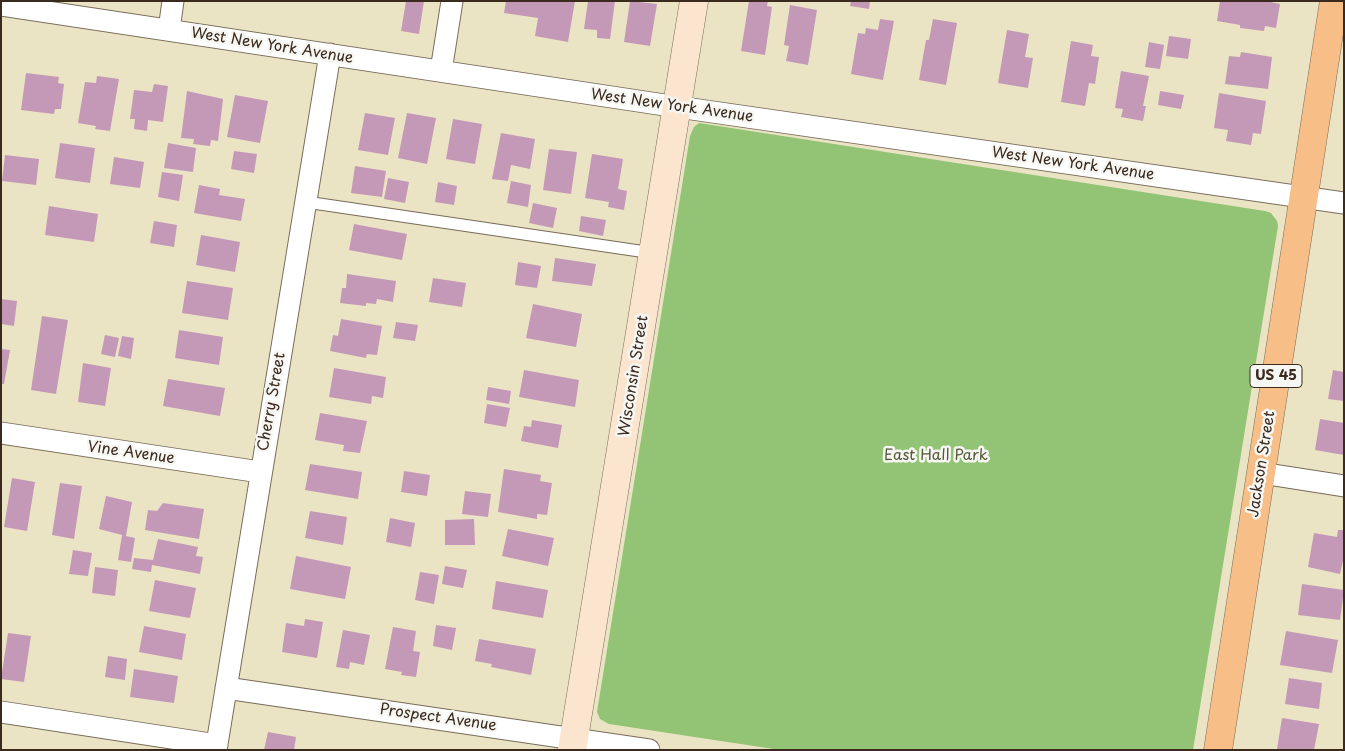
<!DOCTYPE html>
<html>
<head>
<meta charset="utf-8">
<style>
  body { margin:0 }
  #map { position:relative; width:1345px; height:751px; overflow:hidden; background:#eae4c5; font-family:"Playpen Sans",sans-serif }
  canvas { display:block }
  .frame { position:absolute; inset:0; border:2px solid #3b2a1e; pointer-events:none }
</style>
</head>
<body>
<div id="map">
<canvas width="1345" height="751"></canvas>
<div class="frame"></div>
</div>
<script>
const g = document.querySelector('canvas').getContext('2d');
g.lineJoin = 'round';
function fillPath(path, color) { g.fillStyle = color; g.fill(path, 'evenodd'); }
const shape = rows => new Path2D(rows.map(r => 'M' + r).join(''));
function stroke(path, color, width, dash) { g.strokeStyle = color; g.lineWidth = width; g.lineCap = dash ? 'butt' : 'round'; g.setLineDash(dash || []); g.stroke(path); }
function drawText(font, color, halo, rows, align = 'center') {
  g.font = font + ' "Playpen Sans",sans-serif'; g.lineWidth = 5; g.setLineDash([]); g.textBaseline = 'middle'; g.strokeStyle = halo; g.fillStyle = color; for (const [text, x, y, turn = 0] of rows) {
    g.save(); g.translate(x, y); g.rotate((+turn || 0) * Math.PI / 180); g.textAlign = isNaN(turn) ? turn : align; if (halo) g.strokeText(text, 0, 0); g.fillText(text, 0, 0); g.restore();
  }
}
const green = shape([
  [699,123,1265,211,1271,213,1277,221,1278,226,1193,750,780,750,609,724,600,719,597,712,690,136,694,127]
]);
const building = shape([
  [406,1,424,1,419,34,401,31],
  [506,1,575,1,568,42,535,36,538,18,504,13],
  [588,1,615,1,610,39,597,38,597,30,584,29],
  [630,1,657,4,650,46,624,42],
  [749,1,768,1,767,6,772,7,765,55,741,51],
  [851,1,870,1,869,9,850,6],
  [1220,1,1266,1,1280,4,1276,28,1265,26,1264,31,1240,28,1240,25,1217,21],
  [790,5,817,10,808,65,786,61,789,46,784,45],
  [880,19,894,21,883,80,851,74,858,33,865,34,866,28,878,30],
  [933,19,957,23,946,85,919,80,926,40,929,40],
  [1007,30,1029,34,1025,57,1033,58,1028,88,998,83],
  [1169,36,1191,39,1188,59,1166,56],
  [1071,41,1093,45,1091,56,1099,57,1095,84,1089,83,1085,106,1061,102],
  [1149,42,1164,45,1160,69,1145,67],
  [1241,52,1272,57,1268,89,1225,84,1229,56,1240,57],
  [1121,71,1149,76,1143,106,1146,106,1143,121,1121,117,1123,109,1115,108],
  [26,73,59,77,58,83,64,84,61,109,55,109,54,114,21,110],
  [97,76,119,79,110,131,95,129,96,126,78,123,85,82,96,83],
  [154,84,168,86,163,122,148,120,147,131,134,129,135,119,130,119,134,90,152,92],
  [187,91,223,99,218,141,211,140,210,146,193,144,194,139,181,138],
  [1160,91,1184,95,1181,109,1158,105],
  [1219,93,1266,101,1261,134,1253,133,1251,145,1226,141,1228,130,1214,128],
  [235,95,268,101,260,143,227,137],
  [365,113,395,118,388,155,358,150],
  [407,113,436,118,427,164,398,158],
  [453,119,482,124,475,164,446,159],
  [501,133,535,139,530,169,511,165,508,181,492,179],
  [60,143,95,148,90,183,55,178],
  [168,143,196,148,193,172,164,168],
  [549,149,577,152,571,194,543,190],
  [234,151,257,154,254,173,231,169],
  [592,154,623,159,618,189,627,191,624,210,608,207,609,202,585,198],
  [5,155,39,159,36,185,2,181],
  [114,157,144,162,140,188,110,184],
  [355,166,386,171,382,197,351,193],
  [162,172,183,175,179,201,158,197],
  [388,178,409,182,405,203,384,199],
  [511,181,531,185,528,207,507,203],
  [438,182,457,186,454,205,435,202],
  [199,185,220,189,219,195,245,199,241,221,194,213],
  [533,203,557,208,553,228,529,223],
  [49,206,98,214,94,242,45,235],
  [581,216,606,220,603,236,579,231],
  [154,221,177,225,174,247,150,243],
  [354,224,407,234,402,260,349,250],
  [201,235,240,242,235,272,196,265],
  [555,258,596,264,592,286,552,281],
  [518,262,541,266,537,288,515,285],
  [347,274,396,281,393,302,377,299,376,304,366,303,366,306,340,303,342,288,346,288],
  [433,278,466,283,462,307,429,302],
  [187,281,233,288,228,320,182,313],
  [1,299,17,301,14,326,1,324],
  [533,304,582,314,576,347,526,338],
  [42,316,68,320,56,394,31,390],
  [341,319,382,326,377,355,367,354,366,358,330,351,333,335,338,336],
  [396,322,418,325,415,341,393,338],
  [179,330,223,337,219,365,175,358],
  [105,335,119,338,115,357,101,354],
  [122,336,134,338,131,359,118,356],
  [1,349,10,350,4,384,1,384],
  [83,363,111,368,105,406,78,402],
  [334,368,386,377,383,398,372,396,371,404,329,397],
  [524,370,579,380,575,407,519,397],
  [1333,370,1344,372,1344,401,1328,399],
  [168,379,225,388,220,416,163,406],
  [488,387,511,391,509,404,486,400],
  [487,404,510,408,506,427,484,423],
  [320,413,367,421,360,453,343,451,344,445,315,440],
  [1320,419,1344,423,1344,455,1315,450],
  [532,420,562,425,558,448,521,441,524,426,531,427],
  [310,464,362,472,358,499,305,490],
  [504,469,541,475,540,481,552,483,547,515,537,514,537,519,498,512],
  [404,471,430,475,427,496,401,492],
  [12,478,35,482,27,531,4,527],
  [60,483,82,486,74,539,52,535],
  [465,491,491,494,488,517,462,514],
  [106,496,132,502,126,536,135,538,131,562,118,560,122,535,99,529],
  [163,503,204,509,199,539,145,530,148,510,157,511],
  [310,511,347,517,343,545,305,538],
  [390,518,415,523,411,547,386,542],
  [474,519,475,545,445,545,445,520],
  [508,529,554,538,548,566,502,556],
  [1338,530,1344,530,1344,556,1340,574,1308,567,1314,533,1337,537],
  [158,539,198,547,196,556,203,557,200,574,152,565,151,572,132,569,134,558,153,560],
  [73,550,92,553,88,576,69,574],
  [296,556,351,567,345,599,290,589],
  [445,566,467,570,463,588,442,584],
  [95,567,118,570,115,596,92,593],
  [420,572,439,575,434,604,415,600],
  [155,580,196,588,190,618,149,611],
  [496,581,548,590,543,618,492,609],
  [1302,584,1344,590,1340,620,1298,615],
  [305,619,323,622,317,658,282,652,286,623,304,626],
  [436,625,456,628,452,650,433,646],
  [144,626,186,634,182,660,139,652],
  [393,627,416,631,413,651,420,652,416,677,401,675,402,672,385,669],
  [343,630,370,635,364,665,350,662,349,669,336,667],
  [1286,631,1338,640,1332,673,1280,665],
  [8,633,31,636,24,682,1,679],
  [479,639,536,649,531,675,491,667,492,664,475,661],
  [108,656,127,659,125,680,105,677],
  [134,669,178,676,174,703,130,697],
  [1289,678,1322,683,1319,709,1285,704],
  [1282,718,1319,724,1314,750,1277,749],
  [268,732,296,737,294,750,264,750]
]);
const lane = shape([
  [306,202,653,253]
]);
const street = shape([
  [1,5,678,107,1344,203],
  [169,30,173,1],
  [441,71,452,1],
  [1,433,260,472],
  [1261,473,1344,486],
  [226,688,649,750],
  [1,712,217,745],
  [216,750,330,54]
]);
const secondary = shape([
  [572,750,694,1]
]);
const primary = shape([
  [1218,750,1334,1]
]);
const shields = [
  [1276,376,52]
];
const shieldNames = [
  ["US 45",1276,376]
];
const streetNames = [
  ["West New York Avenue",272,46,9],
  ["West New York Avenue",672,106,8],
  ["West New York Avenue",1073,164,8],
  ["Wisconsin Street",634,376,-81],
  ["Cherry Street",272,402,-80],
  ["Vine Avenue",131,453,8],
  ["Jackson Street",1262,464,-81],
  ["Prospect Avenue",438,718,8]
];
const parkNames = [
  ["East Hall Park",936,456]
];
fillPath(green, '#93c475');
fillPath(building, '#c499b7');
stroke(lane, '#786b58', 13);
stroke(street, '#786b58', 23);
stroke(secondary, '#786b58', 29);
stroke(primary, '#786b58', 29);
stroke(lane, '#fff', 11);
stroke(street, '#fff', 21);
stroke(secondary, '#fce5cf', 28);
stroke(primary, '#f7be87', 28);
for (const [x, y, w] of shields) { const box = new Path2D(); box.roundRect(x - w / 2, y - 11.5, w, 23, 4); g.fillStyle = '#f6f6f2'; g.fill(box); stroke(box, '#3b2a1e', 1); }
drawText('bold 14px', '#3b2a1e', null, shieldNames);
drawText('15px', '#3b2a1e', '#f6f6f2', streetNames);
drawText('15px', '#555838', '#f6f6f2', parkNames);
</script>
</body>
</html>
